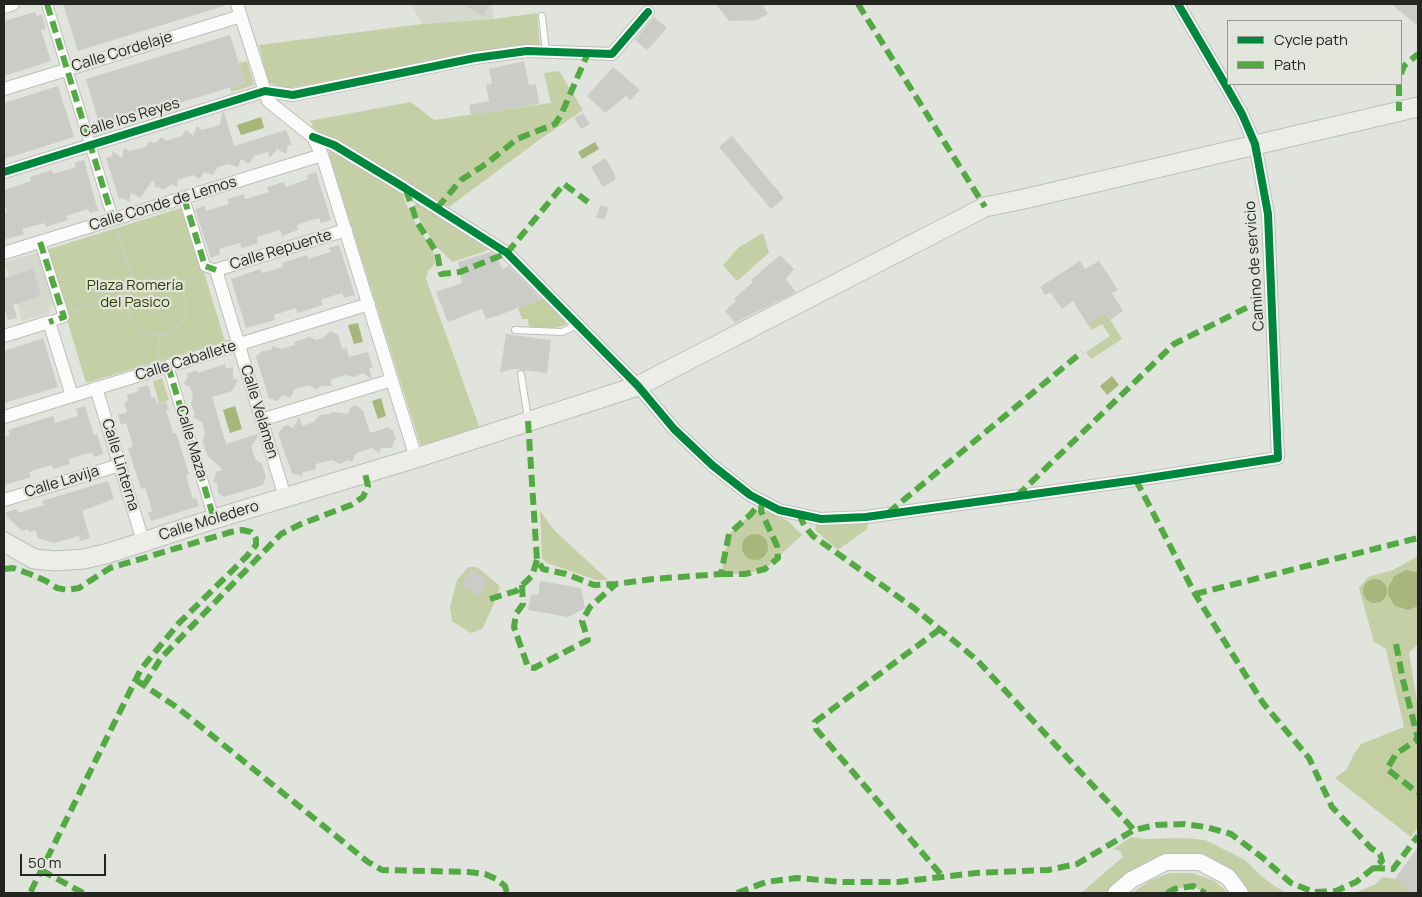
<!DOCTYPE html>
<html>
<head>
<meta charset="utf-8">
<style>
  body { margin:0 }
  #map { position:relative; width:1422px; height:897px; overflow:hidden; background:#e1e3dd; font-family:Manrope,sans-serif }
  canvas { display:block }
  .frame { position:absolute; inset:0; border:5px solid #242521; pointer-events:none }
  .legend { position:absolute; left:1227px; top:20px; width:175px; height:65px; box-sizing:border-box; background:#e2e5db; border:1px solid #969891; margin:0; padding:6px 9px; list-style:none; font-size:15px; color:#242521 }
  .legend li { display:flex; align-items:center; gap:10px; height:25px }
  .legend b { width:25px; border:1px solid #969891 }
  .scale { position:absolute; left:20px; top:854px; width:86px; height:22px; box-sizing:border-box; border:2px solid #242521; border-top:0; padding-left:6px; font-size:15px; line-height:18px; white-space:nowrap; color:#242521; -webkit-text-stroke:4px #e2e5db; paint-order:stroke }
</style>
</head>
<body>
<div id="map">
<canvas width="1422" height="897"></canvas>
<div class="frame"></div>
<ul class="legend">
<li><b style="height:6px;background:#00873e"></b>Cycle path</li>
<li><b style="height:6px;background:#53aa43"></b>Path</li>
</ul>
<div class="scale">50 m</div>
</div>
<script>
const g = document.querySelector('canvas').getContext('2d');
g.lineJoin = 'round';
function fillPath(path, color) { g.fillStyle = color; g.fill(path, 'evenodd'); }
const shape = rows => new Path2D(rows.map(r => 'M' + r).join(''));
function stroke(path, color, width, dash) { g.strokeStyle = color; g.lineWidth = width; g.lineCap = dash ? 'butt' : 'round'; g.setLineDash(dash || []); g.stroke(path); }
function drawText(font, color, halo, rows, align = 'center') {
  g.font = font + ' Manrope,sans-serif'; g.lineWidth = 4.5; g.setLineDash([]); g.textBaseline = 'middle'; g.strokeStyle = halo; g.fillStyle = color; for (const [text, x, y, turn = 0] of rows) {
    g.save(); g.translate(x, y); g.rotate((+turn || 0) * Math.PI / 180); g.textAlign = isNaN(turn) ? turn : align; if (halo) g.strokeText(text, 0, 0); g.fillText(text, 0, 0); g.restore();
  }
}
const built = shape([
  [411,4,492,4,494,19,422,24],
  [40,252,56,304,49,306,50,313,22,321,5,262]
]);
const green = shape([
  [537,13,540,45,478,53,285,89,268,82,259,45,422,24,494,19],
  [247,61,254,85,231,92,230,88,245,83,239,63],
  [559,71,583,110,539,140,449,207,311,127,313,124,309,121,411,102,434,120,551,103,544,73],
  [333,150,401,192,413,219,433,251,435,264,428,271,426,279,480,429,426,449,420,444,328,152],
  [420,202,489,247,486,251,452,262,435,245,420,220,414,205],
  [184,207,225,341,86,383,46,250],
  [763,233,769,253,737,281,723,265,739,247],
  [1099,313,1102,316,1106,313,1122,339,1091,359,1086,352,1110,336,1102,324,1092,330,1086,322],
  [162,378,169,400,159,403,153,381],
  [540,511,555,531,608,580,596,580,547,563,542,558],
  [761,511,771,513,788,521,802,535,765,569,745,574,721,574,729,534,750,515],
  [868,521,867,529,838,550,815,530,816,525],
  [1418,556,1418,644,1409,653,1418,707,1418,725,1404,727,1386,649,1374,642,1359,588,1368,577,1393,570],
  [468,567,477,567,500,586,494,604,482,629,471,633,452,621,450,608,457,580],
  [1131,837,1145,839,1184,838,1205,840,1245,860,1261,876,1276,887,1287,893,1248,893,1232,872,1216,861,1199,855,1184,853,1149,860,1106,893,1081,893,1123,857,1120,851,1113,849],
  [1170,873,1192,873,1215,881,1228,893,1205,893,1193,886,1174,889,1167,893,1132,893,1151,880],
  [1382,877,1395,879,1414,893,1355,893,1376,884]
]);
const forest = shape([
  [544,298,565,320,566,325,554,328,529,327,528,319,522,319,518,308],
  [1418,725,1418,827,1411,837,1335,778,1346,770,1353,756,1361,744,1404,727]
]);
const water = shape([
  [261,117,264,128,241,135,237,125],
  [595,142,599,149,582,159,578,152],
  [358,323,363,342,354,344,348,325],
  [1112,376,1119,385,1107,395,1100,386],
  [381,398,386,416,378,419,372,401],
  [235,406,242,429,230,433,223,410],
  '742 547a13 13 0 1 1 26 0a13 13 0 1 1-26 0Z',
  [1406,570,1418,573,1418,606,1408,610,1395,606,1388,595,1388,588,1394,576],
  '1363 591a12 12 0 1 1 24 0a12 12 0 1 1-24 0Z'
]);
const building = shape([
  [63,4,224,4,224,6,78,51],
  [462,4,490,4,483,16],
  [716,4,762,4,768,14,757,20,729,21],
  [1391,4,1415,4,1418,6,1418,26],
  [35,12,37,16,42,14,46,29,41,30,51,61,4,76,4,21],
  [654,17,667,28,647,50,635,40],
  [230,35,245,83,100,127,86,79],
  [524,61,529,85,536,84,539,104,471,115,469,105,489,101,486,85,492,84,489,69],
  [613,67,640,90,630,100,626,96,605,113,587,96],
  [58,86,74,137,4,159,4,103],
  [224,112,234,146,286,130,292,145,288,146,286,154,277,149,270,158,268,152,254,156,249,164,241,159,238,167,229,164,218,167,213,175,204,172,200,179,193,175,181,179,177,181,177,187,171,184,164,190,158,187,156,188,153,180,140,198,131,193,129,202,122,198,119,199,106,158,112,156,113,151,122,158,124,148,130,151,145,147,149,142,156,143,161,137,166,141,182,136,186,130,193,136,197,126,202,130,220,125,222,113],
  [583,113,590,124,581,129,574,118],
  [732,136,784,198,771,209,719,147],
  [605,158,615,174,615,180,603,187,591,167],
  [84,160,98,211,90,213,88,209,66,216,68,220,46,227,45,223,33,226,22,229,24,234,4,240,4,214,7,212,4,202,4,190,31,181,30,177,52,170,53,174,76,167,74,163],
  [316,172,331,220,321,223,319,218,308,221,297,225,298,230,282,236,280,230,257,237,258,243,242,248,240,243,219,249,220,254,211,258,195,209,205,206,206,211,229,204,227,199,244,194,245,199,269,192,267,187,284,182,286,187,308,179,307,175],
  [601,205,609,208,604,220,596,217],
  [339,245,355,295,344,298,342,293,332,296,321,300,323,305,297,313,296,308,274,315,275,320,246,328,231,279,260,269,262,273,273,270,283,267,282,263,307,255,308,259,331,252,329,248],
  [491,252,496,255,502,269,509,266,541,299,497,316,486,319,482,309,448,322,436,292,462,283,458,262],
  [780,255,794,269,786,279,796,292,735,323,725,311,736,301,734,299,753,282,751,280],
  [1080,261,1085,269,1099,261,1118,290,1112,293,1123,311,1110,320,1106,313,1088,325,1073,301,1062,309,1050,292,1045,295,1040,287],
  [33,269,41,296,13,305,17,318,8,320,4,306,4,278],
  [330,331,338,335,342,349,347,348,349,357,368,352,373,367,369,368,372,378,370,378,363,373,354,377,345,375,330,380,332,386,320,386,316,390,310,385,295,389,290,398,283,395,277,401,269,398,256,357,262,351,271,350,273,346,282,349,295,345,294,342,307,338,309,336,316,340,323,338],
  [506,334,551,340,547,373,515,369,500,372],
  [43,338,58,387,4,403,4,351],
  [225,364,226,369,233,367,233,379,238,380,232,391,212,397,226,444,257,434,258,437,251,446,255,459,262,464,266,477,263,485,224,497,218,493,217,483,213,482,217,471,223,470,207,455,204,445,202,443,205,434,202,422,193,417,195,414,191,404,193,397,190,387,183,384,188,377,187,374,197,370,198,373],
  [148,385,152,398,155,397,157,404,166,401,169,410,166,411,170,422,173,434,176,433,189,474,186,475,189,487,193,499,196,498,199,506,151,521,148,513,152,511,149,500,145,488,141,489,128,448,133,447,130,435,126,423,121,425,118,415,127,412,124,403,128,401,127,395,139,391,138,388],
  [356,405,363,411,370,433,389,427,390,430,392,429,396,440,394,441,392,448,381,448,379,453,372,448,356,453,352,462,349,460,339,464,332,460,316,464,315,470,303,472,302,476,292,473,278,434,284,426,288,425,293,428,299,417,302,426,314,422,320,415,330,414,332,412,349,414,350,408],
  [85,406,94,435,97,434,103,454,94,457,92,452,69,459,70,464,53,469,52,465,41,468,29,472,31,477,4,485,4,437,10,435,8,430,53,416,55,423,78,416,76,409],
  [108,481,114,499,82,511,90,538,80,541,79,536,54,543,38,538,35,530,29,532,28,529,22,531,7,517,6,512,17,509,18,513,27,510,44,505,42,501],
  [471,569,489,580,479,596,461,586],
  [540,581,581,588,585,608,568,617,528,610,531,594,538,595],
  [1418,847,1418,893,1414,893,1395,879]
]);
const path = shape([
  [117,231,134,286],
  '128 306a29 29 0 1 1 58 0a29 29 0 1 1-58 0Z',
  [177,284,201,276],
  [72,311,130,293],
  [159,357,160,335]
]);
const service = shape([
  [542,16,546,52],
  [515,330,562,332,577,325],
  [521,374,528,419]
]);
const pedestrian = shape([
  [47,4,113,219],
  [184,198,205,266,216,270],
  [40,242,64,317,49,322],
  [168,366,214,519]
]);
const minor = shape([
  [237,4,268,101,313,137,322,155,416,458],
  [4,7,13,4],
  [4,89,241,16],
  [313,137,334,145,405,188,507,253,638,386,674,429,712,465,750,495,779,510,821,519,866,517,1136,480,1278,458,1268,214,1255,144,1242,114,1225,84,1178,4],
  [4,172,265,91,293,95,475,58,527,51,612,54,648,12],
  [4,253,322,155],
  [4,336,49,322,72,396],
  [96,388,143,541],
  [4,417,369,304],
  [261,420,392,380],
  [285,497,216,270,346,230],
  [4,500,120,465]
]);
const tertiary = shape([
  [1116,893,1131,880,1166,862,1200,862,1228,877,1240,893]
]);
const secondary = shape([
  [4,542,34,559,55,561,84,559,109,553,214,519,416,458,638,386,985,207,1024,199,1418,107]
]);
const quiet = shape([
  [47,4,113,219],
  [858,4,985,207],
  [1401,74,1404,66,1418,54],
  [1399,84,1399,111],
  [406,190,417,222,437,253,441,274,460,272,507,253,564,184,588,202],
  [184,198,205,266,216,270],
  [437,208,461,180,486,164,517,139,555,124,561,115,588,53],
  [40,242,64,317,49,322],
  [168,366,214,519],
  [528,421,537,560,543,569,566,574,594,585,616,584,653,579,721,574,729,534,750,515,762,501],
  [1017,496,1174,344,1272,295],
  [888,513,1082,352],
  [799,514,804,525,813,536,914,608,977,660,1134,830],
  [4,569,13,568,30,574,46,581,57,588,67,590,79,588,110,568,231,532,242,530,251,532,256,539,256,545,247,556,179,623,141,669,30,893],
  [721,574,745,574,765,569,778,558,777,546,761,511,762,501],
  [522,585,523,604,516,614,514,627,528,667,534,668,588,640,582,621,590,607,616,584],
  [1195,594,1418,538],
  [490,599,516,591,532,576,537,560],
  [940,629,815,722,816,729,943,877],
  [1396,644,1403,680,1418,739,1396,754,1387,769,1418,793],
  [136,680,178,708,368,862,382,870,469,872,485,874,496,879,505,886,507,893],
  [144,685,161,658,281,534,301,524,351,505,363,497,368,486,365,473],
  [1373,868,1393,869,1418,836],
  [41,870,83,893],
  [737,893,766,882,797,878,843,882,898,882,976,873,1048,870,1077,864,1134,830,1156,825,1185,824,1206,827,1231,834,1263,858,1291,883,1314,892,1336,891,1356,882,1382,861,1380,854,1371,848,1332,807,1309,758,1263,703,1195,594,1136,480],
  [1167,893,1174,889,1193,886,1205,893]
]);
const cycleway = shape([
  [313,137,334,145,405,188,507,253,638,386,674,429,712,465,750,495,779,510,821,519,866,517,1136,480,1278,458,1268,214,1255,144,1242,114,1225,84,1178,4],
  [4,172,265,91,293,95,475,58,527,51,612,54,648,12]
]);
const streetNames = [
  ["Calle Cordelaje",122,52,-17],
  ["Calle los Reyes",130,118,-17],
  ["Calle Conde de Lemos",163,204,-17],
  ["Calle Repuente",281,250,-17],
  ["Camino de servicio",1255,266,-94],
  ["Calle Caballete",186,361,-17],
  ["Calle Velámen",259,412,73],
  ["Calle Maza",191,442,73],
  ["Calle Linterna",120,465,73],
  ["Calle Lavija",62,482,-17],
  ["Calle Moledero",209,521,-17]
];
const parkNames = [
  ["Plaza Romería",135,286],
  ["del Pasico",135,303]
];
fillPath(built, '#d5d9cd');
fillPath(green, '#c4cfa5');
fillPath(forest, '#c3cfa0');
fillPath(water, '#a8b57b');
fillPath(building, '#cbccc8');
stroke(service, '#bdbfba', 8);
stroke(pedestrian, '#bdbfba', 12);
stroke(minor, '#bdbfba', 14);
stroke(tertiary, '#bdbfba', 18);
stroke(secondary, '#bdbfba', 21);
stroke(path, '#cdcecc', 2, [4, 2.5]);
stroke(service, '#fafbfa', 6);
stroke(pedestrian, '#fafbfa', 10);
stroke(minor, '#fafbfa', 12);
stroke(tertiary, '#fafbfa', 16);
stroke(secondary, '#ecede7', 19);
stroke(quiet, '#53aa43', 6, [12, 6]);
stroke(cycleway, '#00873e', 8);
drawText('15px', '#242521', '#e2e5db', streetNames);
drawText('15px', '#323d00', '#e2e5db', parkNames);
</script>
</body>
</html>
